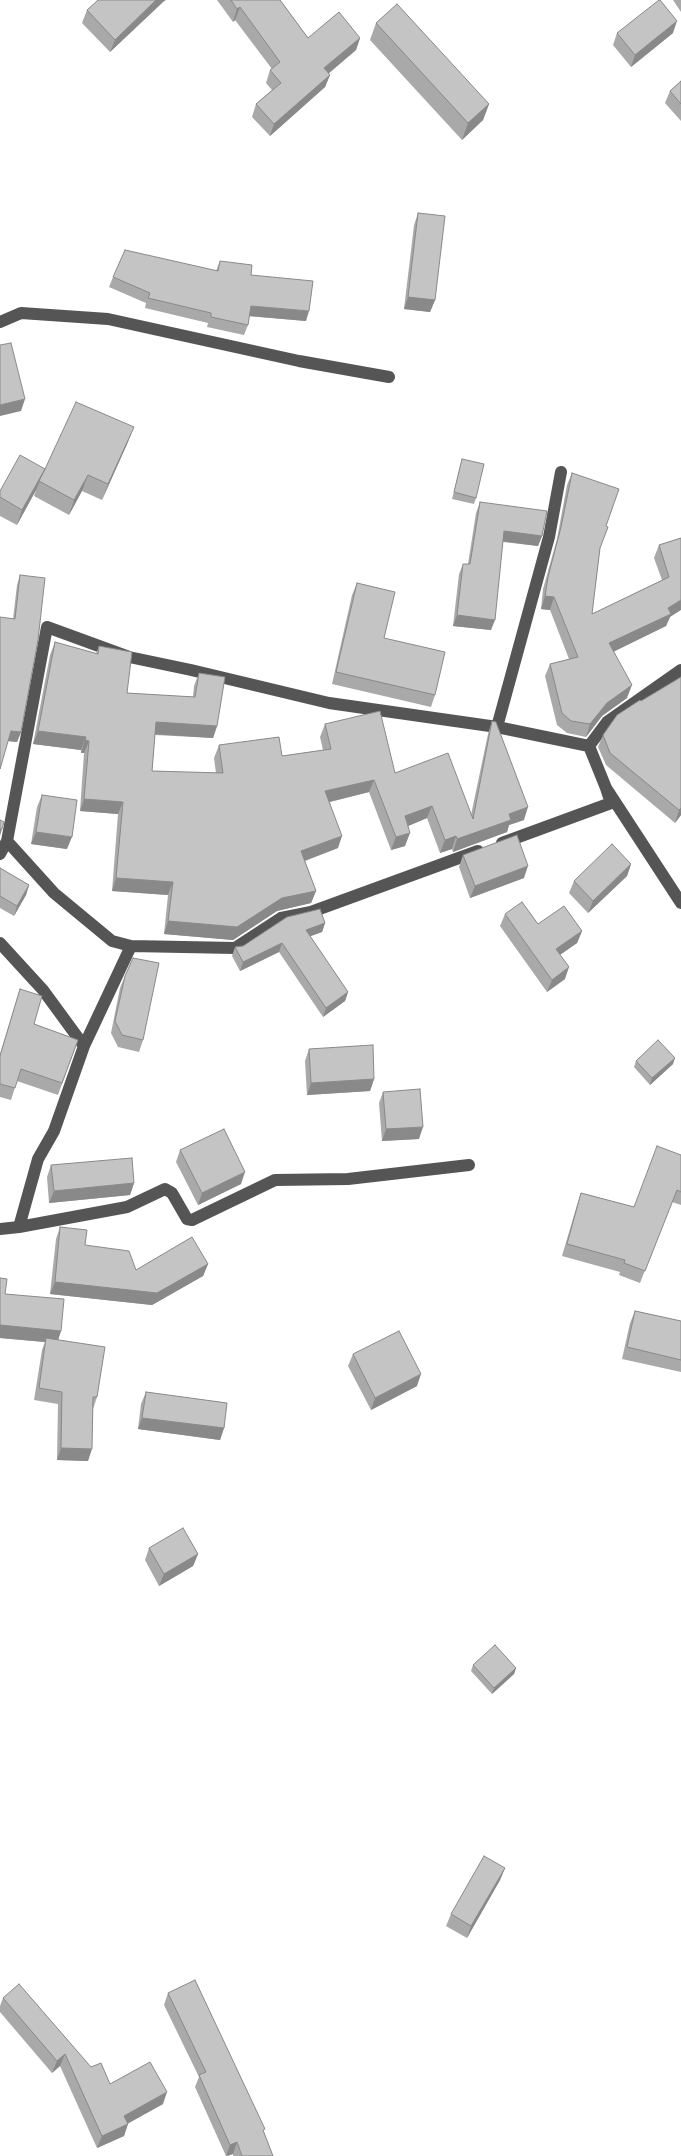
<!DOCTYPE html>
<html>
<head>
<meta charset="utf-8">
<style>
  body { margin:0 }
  canvas { display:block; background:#fff }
</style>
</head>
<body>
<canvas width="681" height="2156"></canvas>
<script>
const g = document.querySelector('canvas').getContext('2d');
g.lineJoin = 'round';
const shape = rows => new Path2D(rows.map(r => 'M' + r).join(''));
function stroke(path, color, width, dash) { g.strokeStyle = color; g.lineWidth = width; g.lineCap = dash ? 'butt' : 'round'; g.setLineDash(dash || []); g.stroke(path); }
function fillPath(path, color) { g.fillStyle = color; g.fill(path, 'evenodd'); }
const minor = shape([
  [0,322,21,313,108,319,299,361,389,377],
  [681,670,607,722,589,746,606,788,681,903],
  [497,727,549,537,561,472],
  [7,841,54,893,112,941,131,946,235,948,281,918,311,912,478,851],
  [502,843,611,803,606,788],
  [0,854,7,841,47,627,129,657,191,670,329,703,497,727,589,746],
  [0,943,43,990,84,1046],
  [19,1227,127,1207,165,1189,172,1193,187,1219,192,1220,275,1180,348,1179,469,1165],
  [0,1229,19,1227,38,1159,54,1131,84,1046,131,946]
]);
const wall = shape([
  [217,0,280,0,308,38,360,38,356,50,328,73,330,75,325,87,270,136,252,117,256,104,272,90,266,83,270,70,272,69,235,20,233,22],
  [673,0,681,0,681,12],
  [163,2,110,52,82,23,87,10],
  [376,23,489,104,483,120,462,140,370,40],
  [617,33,673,33,631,67,613,45],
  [681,81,681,121,665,103,670,91],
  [418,213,435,300,430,312,404,309,414,225],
  [220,261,251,275,306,321,249,316,248,325,244,335,207,327,208,323,145,308,146,303,109,287,113,277,216,271],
  [128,442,102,500,82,491,69,515,34,496,36,490,17,525,0,516,0,491,45,469],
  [462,459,476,498,474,504,452,499],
  [572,473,606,526,600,548,592,614,662,580,654,558,659,545,681,538,670,617,666,626,614,651,627,698,602,716,586,737,567,733,557,725,545,676,550,664,569,659,550,610,541,609,543,589,557,539,567,485],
  [480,502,542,536,538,546,503,542,491,630,453,626,459,574,463,564,468,564,476,513],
  [20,575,21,732,17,742,8,741,13,619,17,585],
  [357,583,384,638,435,695,431,707,332,684,352,595],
  [55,642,96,654,99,646,127,693,193,697,194,686,199,673,217,726,213,738,155,735,152,771,216,773,214,758,219,745,282,756,323,750,320,737,325,724,395,773,471,815,488,734,492,721,524,820,509,825,507,832,453,852,452,849,440,853,427,818,408,826,405,846,391,850,369,792,330,802,338,848,305,861,316,891,311,903,277,911,233,940,164,934,168,895,112,891,118,814,80,811,84,753,81,753,81,750,33,744,50,655],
  [641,701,681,815,675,823,606,765,598,747,603,735],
  [42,795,67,849,31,844,37,807],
  [463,855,524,878,470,898,459,867],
  [631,864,627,876,588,913,569,893,574,881],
  [0,868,29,885,26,895,14,916,0,908],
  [505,914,538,924,582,931,577,943,560,955,565,979,547,992,500,926],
  [325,923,322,932,310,936,348,992,345,1001,323,1017,279,952,240,971,232,956,235,947,243,946],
  [125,976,143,1040,139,1052,118,1047,111,1033,120,988],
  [20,989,34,1024,78,1040,58,1095,17,1081,11,1100,0,1097,0,1054],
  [309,1049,374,1079,370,1091,307,1095,305,1061],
  [636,1061,673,1064,650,1085,634,1067],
  [383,1092,419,1139,382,1141,379,1103],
  [180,1150,241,1184,198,1205,176,1162],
  [681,1155,681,1205,672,1202,640,1283,619,1275,620,1272,562,1256,577,1205,581,1193,634,1207],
  [51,1165,134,1183,130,1195,49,1203,47,1177],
  [60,1227,85,1245,136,1270,208,1264,203,1276,152,1305,50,1294,56,1239],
  [0,1278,5,1294,61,1331,58,1340,97,1397,93,1409,88,1461,57,1460,58,1404,34,1400,42,1350,45,1342,0,1338],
  [635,1311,681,1321,681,1372,622,1359,630,1323],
  [353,1354,417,1386,371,1410,348,1366],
  [146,1392,224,1428,220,1440,138,1429,141,1404],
  [149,1548,198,1554,193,1566,159,1586,145,1560],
  [473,1665,516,1668,514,1674,492,1694,471,1671],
  [505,1868,500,1880,467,1938,446,1926,451,1914],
  [168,1993,264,2133,273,2156,233,2156,233,2154,228,2156,226,2156,195,2087,199,2077,164,2005],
  [3,1998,91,2067,110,2084,163,2104,128,2123,124,2136,97,2148,60,2066,52,2073,0,2012,0,2006]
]);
const shadedWall = shape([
  [156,0,166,0,163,2,110,52,115,40],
  [240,7,235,20,233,22,237,9],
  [677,21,673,33,631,67,635,55],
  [360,38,356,50,320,81,324,68],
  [330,75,325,87,270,136,274,124],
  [489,104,483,120,462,140,468,123],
  [408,297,435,300,430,312,404,309],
  [251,306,309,311,306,321,248,316],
  [25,399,21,411,0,416,0,405],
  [134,427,128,442,102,500,108,484],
  [45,469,36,490,17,525,22,510],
  [88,475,82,491,69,515,74,500],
  [504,531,542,536,538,546,500,541],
  [545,596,554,597,550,610,541,609],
  [681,600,681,610,670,617,666,626,605,656,609,643],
  [457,615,495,620,491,630,453,626],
  [632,685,627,698,602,716,586,737,590,724,607,703],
  [156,722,217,726,213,738,152,734],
  [11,731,21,732,17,742,7,741],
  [38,731,86,737,81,750,33,744],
  [85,740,89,741,84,753,81,753],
  [374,780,369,792,321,804,325,791],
  [84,799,123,802,118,814,80,811],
  [432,806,427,818,401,829,405,816],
  [528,807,524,820,509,825,507,832,453,852,457,839,509,814],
  [681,808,681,815,675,823,679,810],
  [0,829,2,829,0,836],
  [36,832,72,837,67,849,31,844],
  [410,833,405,846,391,850,396,837],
  [342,836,338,848,296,864,301,851],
  [456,836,452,849,440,853,445,840],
  [631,864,627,876,588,913,593,901],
  [528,866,524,878,470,898,475,886],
  [116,878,173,882,168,895,112,891],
  [29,885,26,895,14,916,17,906],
  [316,891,311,903,277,911,233,940,164,934,168,921],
  [325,923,322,932,303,939,306,930],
  [582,931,577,943,551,961,556,949],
  [282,943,279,952,240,971,243,962],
  [569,967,565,979,547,992,552,980],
  [348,992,345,1001,323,1017,326,1008],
  [675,1058,673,1064,650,1085,652,1078],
  [374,1079,370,1091,307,1095,311,1083],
  [423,1127,419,1139,382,1141,386,1129],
  [245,1172,241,1184,198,1205,202,1193],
  [134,1183,130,1195,49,1203,54,1191],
  [208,1264,203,1276,152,1305,50,1294,55,1282],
  [0,1325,61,1331,57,1343,46,1338,45,1342,0,1338],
  [421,1374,417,1386,371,1410,375,1398],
  [142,1418,224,1428,220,1440,138,1429],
  [61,1448,92,1449,88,1461,57,1460],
  [198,1554,193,1566,159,1586,164,1574],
  [516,1668,514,1674,492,1694,494,1688],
  [505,1868,500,1880,467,1938,471,1926],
  [65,2054,60,2066,52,2073,57,2061],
  [167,2092,163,2104,120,2128,124,2116],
  [128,2124,124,2136,97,2148,102,2136],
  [237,2142,233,2154,226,2156,230,2145]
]);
const building = shape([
  [98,0,156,0,115,40,87,10,98,0],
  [231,0,280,0,308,38,339,12,360,38,324,68,330,75,274,124,256,104,281,83,270,70,280,62,240,7,237,9,231,0],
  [659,0,660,0,677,21,635,55,617,33,659,0],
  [397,4,489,104,468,123,376,23,397,4],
  [681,81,681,104,670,91,681,81],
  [418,213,445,216,435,300,408,297,418,213],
  [125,250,218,271,220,261,252,265,251,275,313,281,309,311,251,306,248,325,211,317,211,313,148,298,150,293,113,277,125,250],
  [11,343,25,399,0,405,0,345,11,343],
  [76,402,134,427,108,484,88,475,74,500,39,481,45,469,22,510,0,497,0,491,20,455,45,469,76,402],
  [462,459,484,464,476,498,454,492,462,459],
  [572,473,619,489,606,526,608,527,600,548,592,614,669,577,659,545,681,538,681,600,668,608,671,614,609,643,632,685,607,703,590,724,571,721,562,713,550,664,578,657,554,597,545,596,548,577,561,527,572,473],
  [480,502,547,511,542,536,504,531,495,620,457,615,463,564,470,564,480,502],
  [20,575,45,578,38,640,21,732,11,731,0,769,0,617,15,619,20,575],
  [357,583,395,592,384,638,445,652,435,695,336,672,357,583],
  [55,642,98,654,99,646,132,652,127,693,195,697,199,673,225,677,217,726,156,722,152,771,223,773,219,745,279,737,282,756,331,749,325,724,380,711,395,773,448,753,473,819,492,721,496,722,528,807,509,814,511,820,457,839,456,836,445,840,432,806,405,816,410,833,396,837,374,780,325,791,342,836,301,851,316,891,282,898,237,927,168,921,173,882,116,878,123,802,84,799,89,741,85,740,86,737,38,731,55,642],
  [681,677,681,808,679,810,610,753,603,735,617,715,640,700,641,701,681,677],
  [42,795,77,800,72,837,36,832,42,795],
  [0,820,4,822,2,829,0,829,0,820],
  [517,835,528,866,475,886,463,855,517,835],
  [612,844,631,864,593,901,574,881,612,844],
  [0,868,29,885,17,906,0,896,0,868],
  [522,902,538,924,564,906,582,931,556,949,569,967,552,980,505,914,522,902],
  [320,909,325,923,306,930,348,992,326,1008,282,943,243,962,235,947,243,946,287,917,320,909],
  [133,958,159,963,143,1040,122,1035,115,1021,125,976,133,958],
  [20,989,42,996,34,1024,78,1040,62,1083,21,1069,15,1088,0,1084,0,1056,20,989],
  [658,1040,675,1058,652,1078,636,1061,658,1040],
  [373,1045,374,1079,311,1083,309,1049,373,1045],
  [420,1089,423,1127,386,1129,383,1092,420,1089],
  [224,1129,245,1172,202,1193,180,1150,224,1129],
  [657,1146,681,1155,681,1192,677,1190,645,1271,624,1263,625,1260,567,1244,581,1193,634,1207,657,1146],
  [132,1158,134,1183,54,1191,51,1165,132,1158],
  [60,1227,87,1230,85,1245,129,1251,136,1270,192,1237,208,1264,157,1293,55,1282,60,1227],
  [0,1278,7,1279,5,1294,64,1299,61,1331,0,1325,0,1278],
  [635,1311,681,1321,681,1360,627,1347,635,1311],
  [399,1331,421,1374,375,1398,353,1354,399,1331],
  [46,1338,105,1347,97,1397,93,1397,92,1449,61,1448,62,1392,39,1388,46,1338],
  [146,1392,227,1403,224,1428,142,1418,146,1392],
  [183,1528,198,1554,164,1574,149,1548,183,1528],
  [495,1645,516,1668,494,1688,473,1665,495,1645],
  [484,1856,505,1868,471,1926,451,1914,484,1856],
  [195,1980,265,2129,263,2130,273,2156,242,2156,237,2142,230,2145,199,2075,206,2072,168,1993,195,1980],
  [19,1984,91,2067,101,2063,110,2084,150,2062,167,2092,124,2116,128,2124,102,2136,65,2054,57,2061,3,1998,19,1984]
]);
stroke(minor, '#555', 12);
fillPath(wall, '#a9a9a9');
fillPath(shadedWall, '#898989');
fillPath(building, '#c4c4c4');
stroke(building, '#898989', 1);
</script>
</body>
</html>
